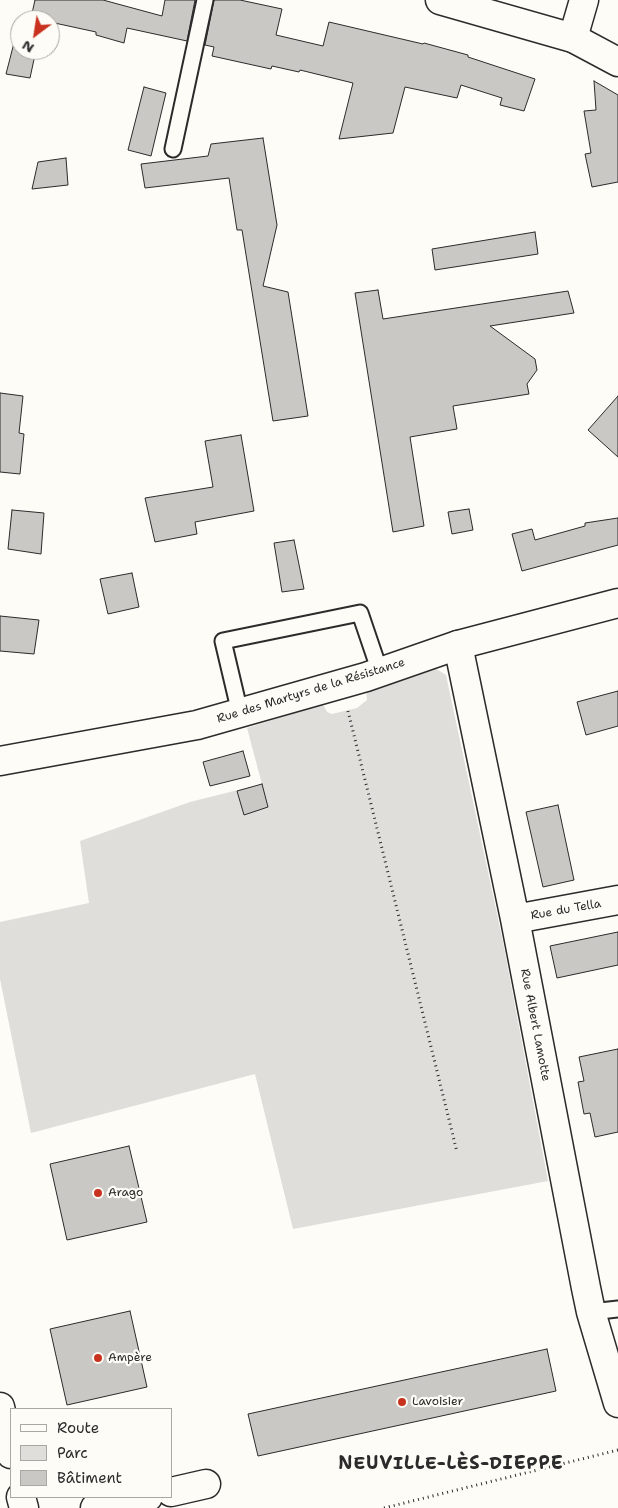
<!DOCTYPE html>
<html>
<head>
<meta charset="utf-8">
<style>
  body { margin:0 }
  #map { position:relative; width:618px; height:1508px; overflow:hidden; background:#fdfcf7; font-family:"Shantell Sans",sans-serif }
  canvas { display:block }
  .legend { position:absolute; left:10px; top:1408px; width:162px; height:90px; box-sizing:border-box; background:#fdfcf7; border:1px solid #a9a8a5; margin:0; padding:6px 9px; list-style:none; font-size:15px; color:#2b2b2b }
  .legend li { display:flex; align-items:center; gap:10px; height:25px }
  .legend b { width:25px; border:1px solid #a9a8a5 }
  .north { position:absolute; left:10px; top:10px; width:50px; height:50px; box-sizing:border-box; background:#fdfcf7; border:1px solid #a9a8a5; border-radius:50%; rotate:211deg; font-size:14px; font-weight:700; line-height:20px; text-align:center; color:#2b2b2b }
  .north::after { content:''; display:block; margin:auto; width:18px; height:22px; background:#c8321e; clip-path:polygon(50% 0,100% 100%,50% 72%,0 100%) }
</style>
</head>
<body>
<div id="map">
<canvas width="618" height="1508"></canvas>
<ul class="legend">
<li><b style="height:6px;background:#fdfcf7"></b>Route</li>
<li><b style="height:14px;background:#dfdeda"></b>Parc</li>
<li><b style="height:14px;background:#c9c8c4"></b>Bâtiment</li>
</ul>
<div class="north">N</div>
</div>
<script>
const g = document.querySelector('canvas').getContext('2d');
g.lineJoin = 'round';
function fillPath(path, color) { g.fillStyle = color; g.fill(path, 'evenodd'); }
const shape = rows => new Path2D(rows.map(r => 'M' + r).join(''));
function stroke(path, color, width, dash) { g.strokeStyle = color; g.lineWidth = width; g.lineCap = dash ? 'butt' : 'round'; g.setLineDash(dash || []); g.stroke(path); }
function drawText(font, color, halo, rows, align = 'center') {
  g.font = font + ' "Shantell Sans",sans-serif'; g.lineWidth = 4.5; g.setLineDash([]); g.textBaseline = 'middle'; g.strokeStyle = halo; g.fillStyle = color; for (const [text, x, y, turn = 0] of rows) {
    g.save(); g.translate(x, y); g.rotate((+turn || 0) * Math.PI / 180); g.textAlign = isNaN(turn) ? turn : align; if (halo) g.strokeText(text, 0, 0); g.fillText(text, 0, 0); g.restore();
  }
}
const green = shape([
  [435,668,446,675,503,942,548,1181,293,1229,255,1074,31,1133,0,979,0,922,89,903,80,841,190,802,262,784,247,728,323,704,327,712,332,714,357,708,367,700,366,690]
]);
const building = shape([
  [35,0,103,0,162,16,165,0,195,0,187,41,127,28,124,43,96,35,96,32,50,22,50,20,31,18,35,0],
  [214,0,240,0,282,9,276,35,323,46,329,22,423,44,424,43,468,55,468,57,535,79,524,111,500,105,502,98,461,85,457,98,405,87,393,133,339,139,353,83,300,70,299,72,272,66,271,69,212,56,214,47,205,45,214,0],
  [15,39,20,40,20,50,36,50,30,78,6,74,15,39],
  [594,81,618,95,618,182,592,187,585,154,591,153,584,111,596,110,594,81],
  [144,87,166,93,151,156,128,150,144,87],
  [263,138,277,225,263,286,288,292,308,416,273,421,242,230,237,230,229,178,145,188,141,164,208,156,211,144,263,138],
  [66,158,68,185,32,189,38,162,66,158],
  [535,232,538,254,435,270,432,249,535,232],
  [378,290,383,319,568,291,574,313,490,326,535,359,537,370,527,384,529,394,453,406,457,429,410,437,424,526,393,532,355,293,378,290],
  [0,393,23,396,19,433,24,434,20,474,0,472,0,393],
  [618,396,618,457,588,430,618,396],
  [241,435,254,511,195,522,197,534,155,542,145,498,213,487,205,441,241,435],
  [469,509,473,530,452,534,448,512,469,509],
  [12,510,44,513,41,554,8,549,12,510],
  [618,518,618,545,522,571,512,534,532,529,535,540,585,526,585,523,618,518],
  [294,540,304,589,282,592,274,543,294,540],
  [132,573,139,607,108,614,100,579,132,573],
  [0,616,39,620,34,654,0,651,0,616],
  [618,691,618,726,586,735,577,702,618,691],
  [243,751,250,776,210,786,203,762,243,751],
  [262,784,268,807,244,815,237,791,262,784],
  [558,805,574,880,543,887,526,812,558,805],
  [618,932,618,965,557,978,550,946,618,932],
  [618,1049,618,1132,595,1137,590,1113,584,1114,578,1082,584,1081,579,1057,618,1049],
  [129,1146,147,1222,67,1240,50,1164,129,1146],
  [130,1311,147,1387,67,1405,50,1329,130,1311],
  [547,1349,556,1391,258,1456,248,1414,547,1349]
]);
const path = shape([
  [348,711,457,1152],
  [384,1508,618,1450]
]);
const service = shape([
  [173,149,205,0],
  [240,713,223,641,360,613,380,672],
  [591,1312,618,1309]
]);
const minor = shape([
  [573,38,584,0],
  [458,645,515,919,586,1288,591,1312,618,1403],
  [515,919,618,900],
  [0,1407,11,1454],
  [171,1492,206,1484],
  [21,1497,24,1508],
  [95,1508,148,1497]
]);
const tertiary = shape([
  [0,761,197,725,366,677,458,645,618,603]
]);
const secondary = shape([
  [440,0,573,38,618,62]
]);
const markers = [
  [98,1193,5,"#c8321e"],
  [98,1358,5,"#c8321e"],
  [402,1402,5,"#c8321e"]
];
const streetNames = [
  ["Rue des Martyrs de la Résistance",311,691,-17],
  ["Rue du Tella",566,910,-10],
  ["Rue Albert Lamotte",535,1025,79]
];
const poiNames = [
  ["Arago",108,1193],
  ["Ampère",108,1358],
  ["Lavoisier",412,1402]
];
const districtNames = [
  ["NEUVILLE-LÈS-DIEPPE",451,1464]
];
fillPath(green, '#dfdeda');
fillPath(building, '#c9c8c4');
stroke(building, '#2b2b2b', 1);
stroke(service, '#2b2b2b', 19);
stroke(minor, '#2b2b2b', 31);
stroke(tertiary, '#2b2b2b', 31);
stroke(secondary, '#2b2b2b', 31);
stroke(path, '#2b2b2b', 3, [1, 4]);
stroke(service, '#fdfcf7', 15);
stroke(minor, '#fdfcf7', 28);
stroke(tertiary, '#fdfcf7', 28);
stroke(secondary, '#fdfcf7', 28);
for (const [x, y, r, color] of markers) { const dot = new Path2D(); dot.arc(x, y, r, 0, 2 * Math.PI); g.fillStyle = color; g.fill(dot); stroke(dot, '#fdfcf7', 2); }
drawText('12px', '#2b2b2b', '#fdfcf7', streetNames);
drawText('12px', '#2b2b2b', '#fdfcf7', poiNames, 'left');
g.letterSpacing = '1px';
drawText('bold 18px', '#2b2b2b', '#fdfcf7', districtNames);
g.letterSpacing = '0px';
</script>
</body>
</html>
